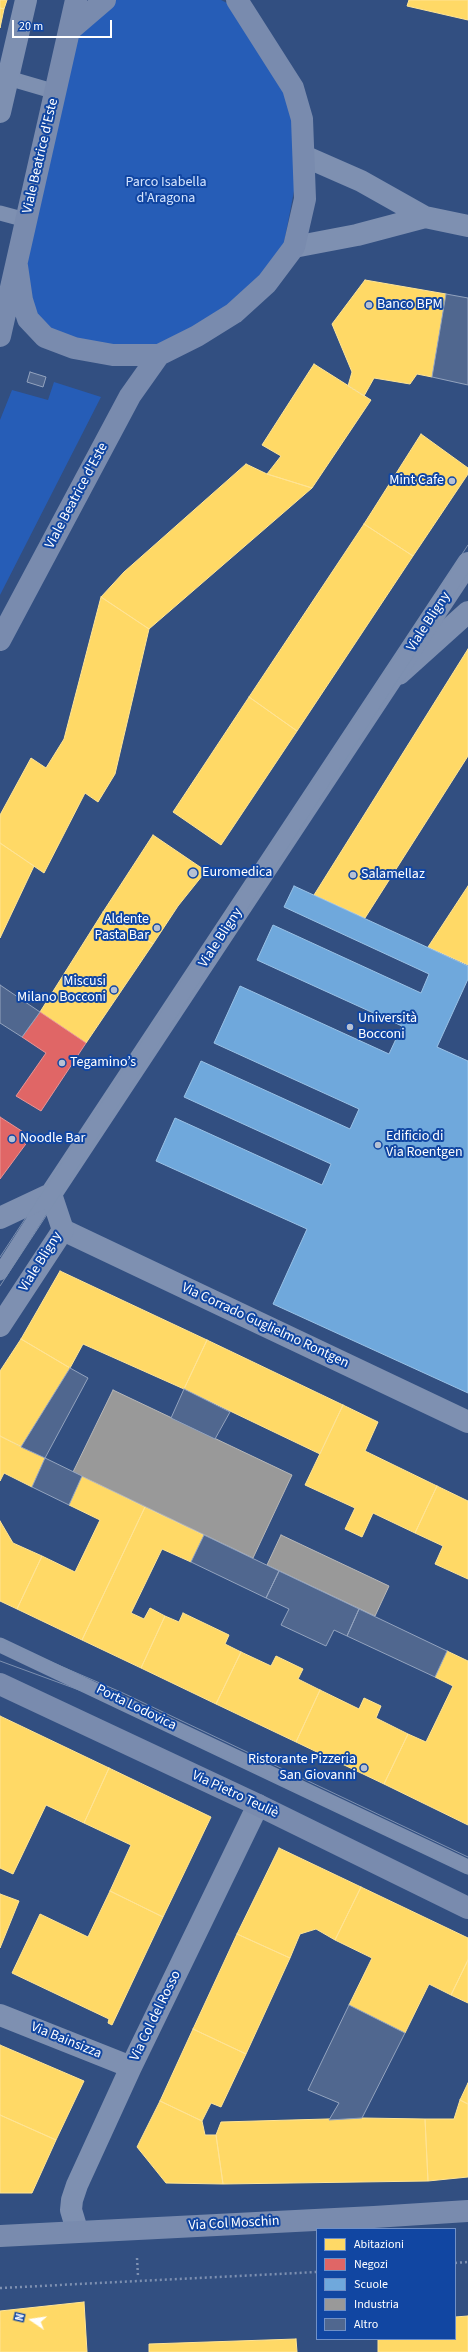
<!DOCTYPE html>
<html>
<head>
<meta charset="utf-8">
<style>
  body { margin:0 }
  #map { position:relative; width:468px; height:2352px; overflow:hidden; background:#324f81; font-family:"Source Sans 3",sans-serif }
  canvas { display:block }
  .legend { position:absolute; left:316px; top:2228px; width:140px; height:112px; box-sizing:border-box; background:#1146a2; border:1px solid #7090c7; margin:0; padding:5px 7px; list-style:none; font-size:12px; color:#fff }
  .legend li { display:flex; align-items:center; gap:8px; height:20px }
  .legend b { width:20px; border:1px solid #7090c7 }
  .north { position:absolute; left:12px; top:2300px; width:40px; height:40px; -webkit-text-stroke:3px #1146a2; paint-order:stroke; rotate:283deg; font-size:11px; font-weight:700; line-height:16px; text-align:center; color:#fff }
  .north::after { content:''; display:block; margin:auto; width:14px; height:18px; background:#fff; clip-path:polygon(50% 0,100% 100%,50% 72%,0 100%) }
  .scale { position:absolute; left:12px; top:20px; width:100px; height:18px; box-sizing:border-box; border:2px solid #fff; border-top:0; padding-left:5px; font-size:12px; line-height:14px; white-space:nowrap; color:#fff; -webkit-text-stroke:3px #1146a2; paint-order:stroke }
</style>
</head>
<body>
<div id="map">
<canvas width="468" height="2352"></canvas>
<ul class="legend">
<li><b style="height:11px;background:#ffd966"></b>Abitazioni</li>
<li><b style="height:11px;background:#e06666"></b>Negozi</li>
<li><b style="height:11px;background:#6fa8dc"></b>Scuole</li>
<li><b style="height:11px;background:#999"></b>Industria</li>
<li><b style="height:11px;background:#50678f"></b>Altro</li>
</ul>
<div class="north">N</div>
<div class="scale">20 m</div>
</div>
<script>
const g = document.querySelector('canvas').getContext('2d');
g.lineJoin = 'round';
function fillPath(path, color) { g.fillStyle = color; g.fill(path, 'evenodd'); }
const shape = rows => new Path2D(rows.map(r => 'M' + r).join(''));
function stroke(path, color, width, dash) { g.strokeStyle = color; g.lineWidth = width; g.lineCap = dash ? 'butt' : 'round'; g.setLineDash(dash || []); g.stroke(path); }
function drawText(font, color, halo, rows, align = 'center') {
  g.font = font + ' "Source Sans 3",sans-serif'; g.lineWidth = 4; g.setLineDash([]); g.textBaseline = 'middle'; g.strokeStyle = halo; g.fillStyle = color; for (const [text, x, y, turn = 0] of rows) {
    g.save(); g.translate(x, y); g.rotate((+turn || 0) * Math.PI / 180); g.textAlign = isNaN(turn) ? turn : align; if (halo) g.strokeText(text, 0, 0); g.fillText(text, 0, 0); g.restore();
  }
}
const green = shape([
  [112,0,221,0,229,4,292,105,299,165,284,243,252,290,170,344,81,345,38,324,20,260,74,37],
  [54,382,101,397,0,595,0,420,12,390,48,400]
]);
const homes = shape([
  [0,0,7,0,4,9,0,8,0,0],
  [409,0,468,0,468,20,407,6,409,0],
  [0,8,4,9,0,28,0,8],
  [365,280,446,294,432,377,417,374,410,384,374,378,364,396,348,386,352,372,332,324,365,280],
  [314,364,371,400,312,488,267,474,281,456,262,445,314,364],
  [421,434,468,468,468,474,413,556,364,524,421,434],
  [246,464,267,474,312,488,149,629,101,597,124,572,246,464],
  [364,524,413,556,297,731,249,697,364,524],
  [101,597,149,629,115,774,98,802,85,793,44,873,0,843,0,815,31,758,46,768,64,739,101,597],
  [468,649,468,756,365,918,314,895,468,649],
  [249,697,297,731,221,845,173,812,249,697],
  [153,835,206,871,178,906,153,944,103,912,153,835],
  [0,843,34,866,0,938,0,843],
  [468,886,468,965,428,947,468,886],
  [103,912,153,944,86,1043,40,1012,103,912],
  [60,1271,207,1340,184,1389,83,1344,70,1368,21,1339,60,1271],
  [21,1339,70,1368,21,1447,0,1436,0,1371,21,1339],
  [207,1340,343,1405,320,1454,184,1389,207,1340],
  [343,1405,378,1422,365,1451,437,1486,415,1533,373,1513,362,1537,345,1529,355,1508,305,1485,343,1405],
  [0,1436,45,1458,32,1487,4,1473,0,1481,0,1436],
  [82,1476,145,1507,82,1640,17,1609,42,1556,75,1572,100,1520,69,1505,82,1476],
  [437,1486,468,1501,468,1579,435,1564,443,1546,415,1533,437,1486],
  [145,1507,204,1535,191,1562,162,1549,131,1613,144,1619,150,1608,165,1616,141,1668,82,1640,145,1507],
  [0,1521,13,1543,42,1556,17,1609,0,1601,0,1521],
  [183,1613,229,1635,225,1644,241,1652,216,1704,141,1668,165,1616,179,1622,183,1613],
  [447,1651,468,1661,468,1825,384,1784,408,1734,426,1742,453,1686,435,1677,447,1651],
  [241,1652,271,1666,276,1656,303,1669,298,1679,320,1690,296,1742,216,1704,241,1652],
  [320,1690,359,1709,364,1698,381,1706,376,1718,408,1734,384,1784,296,1742,320,1690],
  [0,1716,109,1768,84,1823,46,1805,13,1874,0,1868,0,1716],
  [109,1768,211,1817,163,1917,110,1891,131,1845,84,1823,109,1768],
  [279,1848,361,1887,335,1940,316,1929,300,1934,290,1958,237,1934,279,1848],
  [361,1887,468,1938,468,1960,451,1995,429,1984,405,2033,349,2005,372,1958,335,1940,361,1887],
  [110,1891,163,1917,112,2025,108,2023,109,2019,12,1973,40,1914,88,1937,110,1891],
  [0,1894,19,1901,0,1948,0,1894],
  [237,1934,290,1958,246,2054,193,2029,237,1934],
  [468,1960,468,2003,451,1995,468,1960],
  [193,2029,246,2054,221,2107,211,2103,202,2121,160,2101,193,2029],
  [0,2045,84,2081,56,2140,0,2115,0,2045],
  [468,2083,468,2104,460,2100,468,2083],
  [460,2100,468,2104,468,2177,428,2181,425,2119,454,2119,460,2100],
  [160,2101,202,2121,205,2135,216,2135,223,2184,166,2183,137,2147,160,2101],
  [0,2115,56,2140,32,2193,0,2193,0,2115],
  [362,2118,425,2119,428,2181,223,2184,216,2135,221,2122,362,2118],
  [84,2302,87,2352,0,2352,0,2311,84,2302],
  [468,2316,468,2352,378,2352,378,2339,455,2339,455,2317,468,2316],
  [296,2339,297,2352,149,2352,149,2344,296,2339]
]);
const shops = shape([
  [40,1012,86,1043,41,1111,16,1096,46,1053,22,1037,40,1012],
  [0,1117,31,1137,0,1179,0,1117]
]);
const schools = shape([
  [294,886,468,966,468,979,437,1047,468,1061,468,1393,273,1304,307,1229,156,1161,175,1118,322,1185,331,1164,184,1097,201,1061,350,1129,359,1109,214,1043,240,986,389,1054,402,1026,257,960,273,925,421,993,429,974,284,907,294,886]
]);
const industry = shape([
  [113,1390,292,1475,253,1558,73,1472,113,1390],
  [281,1535,389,1586,375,1616,267,1565,281,1535]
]);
const building = shape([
  [446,294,468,298,468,385,432,377,446,294],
  [30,372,46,377,43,387,27,382,30,372],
  [0,985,40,1012,22,1037,0,1023,0,985],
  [70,1368,88,1378,45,1458,21,1447,70,1368],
  [184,1389,230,1412,215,1439,171,1418,184,1389],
  [45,1458,82,1476,69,1505,32,1487,45,1458],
  [204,1535,279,1571,266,1598,191,1562,204,1535],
  [279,1571,359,1609,347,1636,334,1630,326,1646,281,1625,289,1609,266,1598,279,1571],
  [359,1609,447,1651,435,1677,347,1636,359,1609],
  [349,2005,405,2033,362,2118,329,2120,339,2103,308,2090,349,2005]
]);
const path = shape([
  [137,2258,138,2276],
  [455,2263,468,2262],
  [0,2288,317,2272]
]);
const service = shape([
  [8,78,56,92],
  [0,213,26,220],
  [0,1273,50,1195],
  [0,1645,468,1867]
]);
const minor = shape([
  [0,112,26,0],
  [304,156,361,181,425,217,468,226],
  [294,247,357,235,425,217],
  [399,674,468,612],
  [63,1230,468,1422],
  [0,2015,131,2067],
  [77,2230,71,2210,72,2200,77,2185,131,2067,258,1805]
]);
const tertiary = shape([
  [0,1218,51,1194,468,563],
  [0,1326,63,1230,51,1194]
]);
const secondary = shape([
  [70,30,105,0],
  [17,266,22,300,28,319,45,337,74,348,113,355,159,355,197,336,234,313,267,283,294,247,305,199,302,119,293,88,237,0],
  [0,336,76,0],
  [0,640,130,396,159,355],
  [0,1684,258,1805,468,1908],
  [0,2236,374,2217,468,2211]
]);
const tram = shape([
  [0,1257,468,545],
  [0,1286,468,573],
  [0,1640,123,1693,468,1857],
  [0,1661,90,1694,468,1874]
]);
const markers = [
  [369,305,4,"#b7c1d3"],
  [452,481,4,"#b7c1d3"],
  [193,873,5,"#b7c1d3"],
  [353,875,4,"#b7c1d3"],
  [157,928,4,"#b7c1d3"],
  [114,990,4,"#b7c1d3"],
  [350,1027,4,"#b7c1d3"],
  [62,1063,4,"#b7c1d3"],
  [12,1139,4,"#b7c1d3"],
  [378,1145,4,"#b7c1d3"],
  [364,1768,4,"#b7c1d3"]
];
const streetNames = [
  ["Viale Beatrice d'Este",41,156,-77],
  ["Viale Beatrice d'Este",77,496,-62],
  ["Viale Bligny",429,622,-57],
  ["Viale Bligny",221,938,-57],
  ["Viale Bligny",41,1262,-58],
  ["Via Corrado Guglielmo Rontgen",265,1326,25],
  ["Porta Lodovica",136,1708,26],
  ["Via Pietro Teuliè",235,1795,25],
  ["Via Col del Rosso",156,2016,-64],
  ["Via Bainsizza",66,2041,22],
  ["Via Col Moschin",234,2224,-3]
];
const parkNames = [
  ["Parco Isabella",166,183],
  ["d'Aragona",166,199]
];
const poiNames = [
  ["Banco BPM",377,305],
  ["Mint Cafe",444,481,"right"],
  ["Euromedica",202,873],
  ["Salamellaz",361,875],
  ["Aldente",149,920,"right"],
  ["Pasta Bar",149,936,"right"],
  ["Miscusi",106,982,"right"],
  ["Milano Bocconi",106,998,"right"],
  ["Università",358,1019],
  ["Bocconi",358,1035],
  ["Tegamino’s",70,1063],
  ["Edificio di",386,1137],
  ["Via Roentgen",386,1153],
  ["Noodle Bar",20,1139],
  ["Ristorante Pizzeria",356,1760,"right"],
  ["San Giovanni",356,1776,"right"]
];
fillPath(green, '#265db7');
fillPath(homes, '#ffd966');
stroke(homes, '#ffe494', 1);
fillPath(shops, '#e06666');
stroke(shops, '#e99494', 1);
fillPath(schools, '#6fa8dc');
stroke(schools, '#9ac2e6', 1);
fillPath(industry, '#999');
stroke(industry, '#b8b8b8', 1);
fillPath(building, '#50678f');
stroke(building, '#93a3be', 1);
stroke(path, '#7e90b1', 2.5, [2, 3]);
stroke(service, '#7e90b1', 15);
stroke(minor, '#7e90b1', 22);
stroke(tertiary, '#7e90b1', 22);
stroke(secondary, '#798bae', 22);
stroke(tram, '#7d90b0', 1);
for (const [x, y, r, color] of markers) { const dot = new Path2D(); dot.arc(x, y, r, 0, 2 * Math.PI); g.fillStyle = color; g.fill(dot); stroke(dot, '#1146a2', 1.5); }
drawText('14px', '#fff', '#1146a2', streetNames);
drawText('14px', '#d4e4fe', '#1146a2', parkNames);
drawText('14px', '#fff', '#1146a2', poiNames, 'left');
</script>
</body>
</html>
